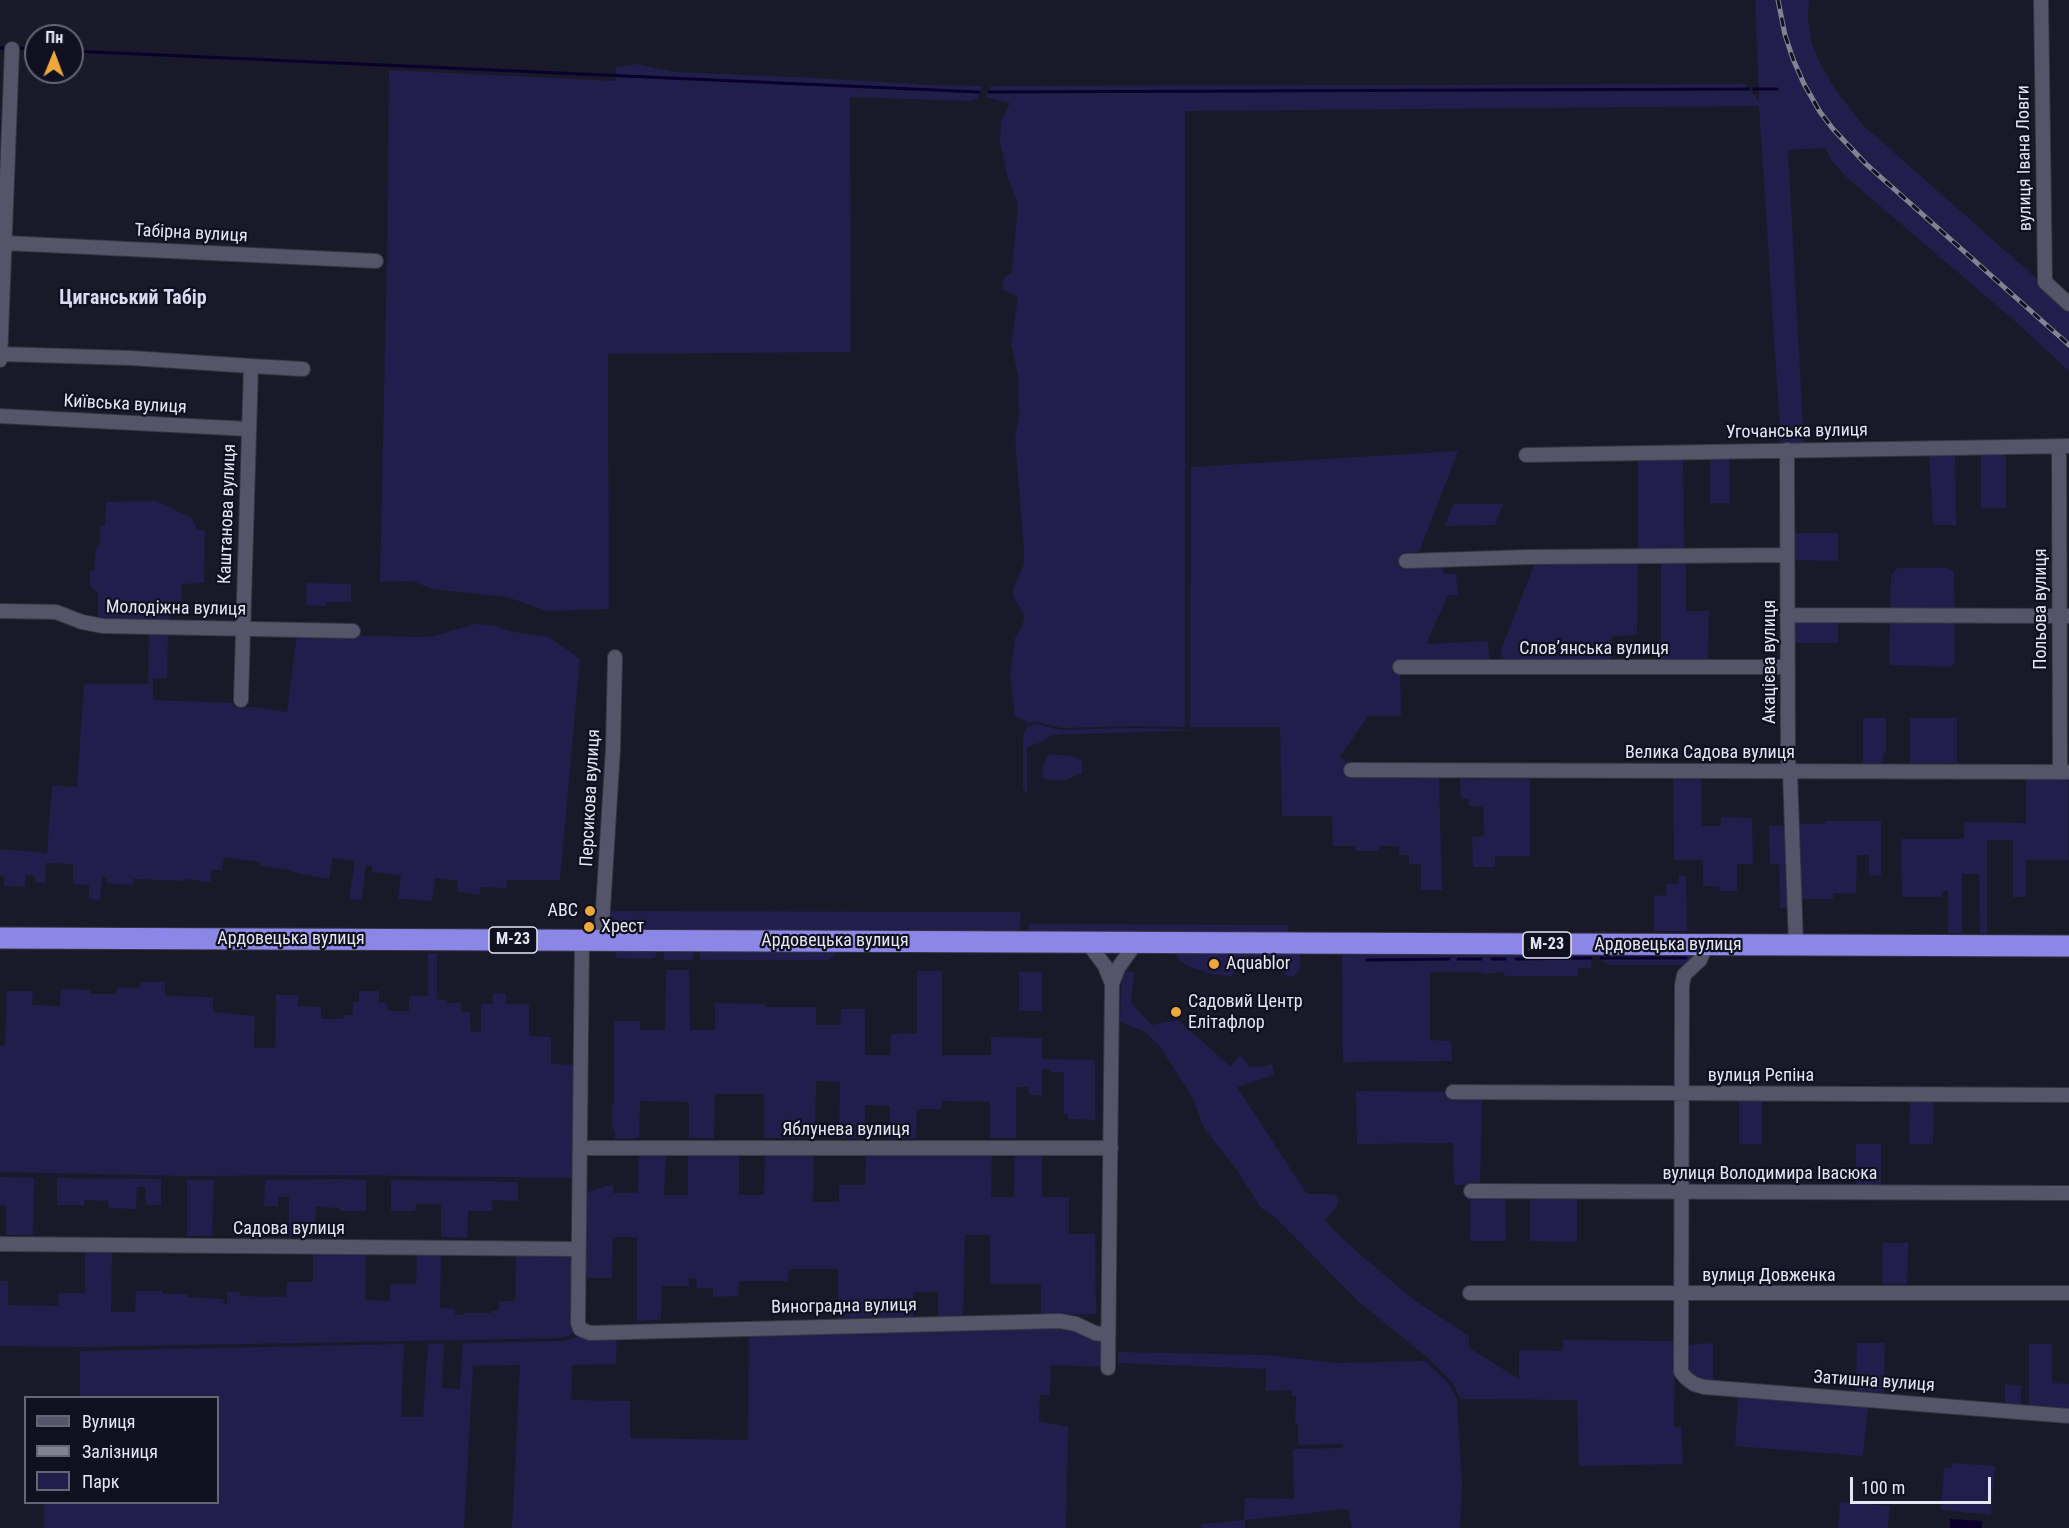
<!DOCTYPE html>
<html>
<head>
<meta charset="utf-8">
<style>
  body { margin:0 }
  #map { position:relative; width:2069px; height:1528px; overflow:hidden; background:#191929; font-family:"Roboto Condensed",sans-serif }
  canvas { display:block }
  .legend { position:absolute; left:24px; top:1396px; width:195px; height:108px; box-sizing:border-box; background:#101020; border:2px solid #666674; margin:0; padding:8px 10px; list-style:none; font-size:18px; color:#e6e6f2 }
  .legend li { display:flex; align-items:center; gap:12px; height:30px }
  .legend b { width:30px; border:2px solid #666674 }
  .north { position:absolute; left:24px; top:24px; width:60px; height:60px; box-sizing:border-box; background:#101020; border:2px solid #666674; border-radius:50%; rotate:1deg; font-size:16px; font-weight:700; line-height:24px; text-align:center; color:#e6e6f2 }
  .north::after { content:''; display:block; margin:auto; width:21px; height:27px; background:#eda83c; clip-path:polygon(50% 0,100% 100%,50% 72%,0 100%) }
  .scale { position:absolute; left:1850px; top:1477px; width:141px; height:27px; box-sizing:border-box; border:3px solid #e6e6f2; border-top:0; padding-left:8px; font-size:18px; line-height:21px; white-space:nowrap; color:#e6e6f2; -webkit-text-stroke:4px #101020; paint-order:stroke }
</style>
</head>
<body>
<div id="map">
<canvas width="2069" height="1528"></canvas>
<ul class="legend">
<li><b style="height:8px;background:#545568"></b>Вулиця</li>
<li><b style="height:8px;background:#828290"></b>Залізниця</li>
<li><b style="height:16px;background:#221e4b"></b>Парк</li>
</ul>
<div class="north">Пн</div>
<div class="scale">100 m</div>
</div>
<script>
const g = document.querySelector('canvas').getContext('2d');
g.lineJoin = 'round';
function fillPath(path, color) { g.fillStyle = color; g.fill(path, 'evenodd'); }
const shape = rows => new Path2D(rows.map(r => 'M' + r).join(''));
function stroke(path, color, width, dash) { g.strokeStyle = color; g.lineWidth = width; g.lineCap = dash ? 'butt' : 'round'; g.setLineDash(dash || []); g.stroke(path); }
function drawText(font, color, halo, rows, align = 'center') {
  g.font = font + ' "Roboto Condensed",sans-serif'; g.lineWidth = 4.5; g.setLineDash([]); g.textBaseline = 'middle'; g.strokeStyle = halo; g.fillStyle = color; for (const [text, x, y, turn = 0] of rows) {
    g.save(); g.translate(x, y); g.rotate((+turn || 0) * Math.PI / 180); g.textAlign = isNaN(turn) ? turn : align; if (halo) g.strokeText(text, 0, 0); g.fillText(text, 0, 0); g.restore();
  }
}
const green = shape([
  [1755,0,1809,0,1808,20,1812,44,1820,63,1837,92,1863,125,2069,307,2069,371,2017,323,1845,176,1832,161,1825,148,1788,150,1804,445,1781,445,1759,106,1185,111,1185,727,1133,726,1061,728,1037,722,1028,723,1015,716,1010,676,1015,638,1021,629,1025,616,1013,596,1013,590,1024,564,1024,553,1015,437,1019,417,1018,375,1011,344,1018,297,1004,290,1002,285,1005,277,1011,273,1012,268,1018,204,1008,179,1000,142,1001,121,1010,103,986,97,991,86,1745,84,1759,101],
  [636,64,674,72,816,78,927,85,982,86,977,99,971,101,850,97,851,352,608,354,609,609,547,611,507,597,433,589,412,581,380,582,387,255,389,70,616,81,616,67],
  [1458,451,1419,552,1404,553,1404,566,1443,565,1443,574,1456,574,1458,595,1448,595,1428,640,1428,644,1488,641,1490,661,1400,667,1401,716,1368,716,1340,757,1349,764,1350,778,1439,778,1442,890,1421,890,1421,864,1409,864,1409,855,1399,855,1399,846,1379,846,1379,851,1356,851,1356,846,1333,846,1332,816,1282,816,1280,727,1190,727,1191,467],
  [2006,453,2006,508,1981,508,1981,454],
  [1929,454,1955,454,1956,525,1933,525],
  [1710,455,1729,455,1730,503,1710,503],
  [1638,460,1683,460,1684,550,1638,550],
  [156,501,192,518,197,530,205,530,204,583,181,584,182,601,169,602,169,622,98,619,98,593,90,586,90,571,94,571,96,548,100,545,100,526,105,525,106,502],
  [1453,504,1503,504,1495,525,1445,526],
  [1793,533,1838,533,1838,561,1793,560],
  [1638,563,1637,635,1612,636,1611,659,1507,660,1501,656,1501,650,1534,565],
  [1661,563,1686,563,1686,611,1709,611,1708,659,1661,659],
  [1900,568,1948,568,1954,571,1955,662,1951,667,1891,665,1889,660,1891,576,1896,569],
  [307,583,351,584,351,602,326,602,326,606,306,605],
  [1793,621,1838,622,1838,643,1793,643],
  [475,624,493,625,508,631,549,637,580,659,560,880,507,880,506,888,481,887,480,895,457,891,458,881,435,878,432,901,406,899,398,899,401,875,372,872,372,866,366,865,362,900,349,899,355,861,333,858,329,879,291,872,291,870,260,866,260,862,224,857,222,870,211,870,210,882,187,879,186,881,133,879,133,885,107,883,107,877,102,877,100,900,89,899,89,885,73,884,73,864,46,863,45,883,35,882,35,876,26,875,25,887,4,886,4,876,0,875,0,849,47,853,52,785,77,787,84,684,148,684,149,633,168,633,167,678,153,678,153,700,234,703,234,706,253,707,287,712,297,634,421,637,434,636],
  [1863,718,1886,718,1886,753,1883,753,1883,763,1863,763],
  [1910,718,1957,718,1957,763,1910,763],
  [1037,724,1061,730,1130,728,1203,730,1052,735,1042,742,1027,747,1027,793,1023,789,1023,737,1026,727],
  [1048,754,1070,756,1082,761,1082,774,1077,775,1067,780,1048,780,1044,778,1042,769],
  [2026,778,2068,778,2068,860,2026,860,2026,897,2013,897,2013,840,1987,840,1987,933,1980,933,1979,874,1962,874,1962,933,1948,933,1948,891,1942,891,1942,897,1902,897,1901,839,1964,839,1964,822,2026,823],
  [1460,779,1530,779,1530,856,1495,856,1495,867,1473,867,1472,837,1484,836,1483,807,1469,806,1469,799,1461,799],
  [1673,779,1701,779,1702,826,1721,826,1721,817,1752,818,1753,864,1737,864,1737,891,1720,891,1719,886,1703,886,1703,860,1674,860],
  [1825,821,1881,821,1881,876,1869,875,1869,855,1857,855,1856,894,1833,893,1833,899,1801,899,1800,824,1825,824],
  [1769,826,1786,826,1789,908,1780,908,1779,864,1770,864],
  [1679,875,1686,876,1687,931,1654,931,1654,895,1666,896,1667,884,1679,884],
  [610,911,1021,912,1020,928,1017,932,613,930,608,927],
  [1029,924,1288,925,1288,930,1286,934,1029,933],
  [664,947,693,947,693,960,664,960],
  [700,947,833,948,834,955,829,960,700,960],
  [656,949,656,957,652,959,616,958,616,951],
  [1300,950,1300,969,1294,976,1288,977,1279,967,1237,967,1232,976,1215,975,1190,967,1180,961,1177,956,1180,951],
  [1601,952,1694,953,1694,956,1685,965,1610,965,1603,962],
  [428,953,437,953,437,999,447,1000,447,1003,461,1003,461,1012,470,1012,471,1032,481,1032,481,1004,493,1004,493,993,506,994,506,1004,529,1004,529,1036,551,1037,551,1064,576,1065,573,1178,338,1175,187,1176,0,1172,0,1046,5,1046,7,991,33,991,32,1005,60,1006,61,989,90,990,90,994,116,994,117,988,139,988,140,982,165,982,165,996,213,997,213,1012,255,1016,254,1048,275,1048,276,995,298,995,298,1006,321,1007,321,1019,343,1019,344,1015,353,1015,353,1002,359,1002,359,991,379,991,379,1003,387,1003,388,1011,409,1011,409,996,428,996],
  [1342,953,1589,953,1592,964,1591,968,1578,968,1578,976,1505,976,1504,972,1483,974,1481,972,1430,972,1430,1040,1451,1041,1452,1061,1355,1062,1343,1063],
  [666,970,689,970,690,1030,715,1030,715,1003,765,1004,765,1007,816,1007,816,1025,840,1025,841,1009,865,1009,865,1055,890,1055,891,1034,917,1033,917,971,942,971,942,1055,991,1055,991,1037,1042,1038,1042,1059,1095,1060,1095,1120,1068,1119,1068,1114,1064,1114,1064,1072,1051,1072,1051,1069,1042,1069,1042,1095,1029,1095,1029,1087,1016,1087,1016,1138,990,1138,990,1102,942,1101,941,1109,917,1109,916,1138,889,1138,890,1106,865,1105,865,1138,839,1138,840,1082,816,1081,815,1138,764,1138,764,1094,715,1094,714,1138,689,1138,689,1102,640,1101,639,1138,615,1139,615,1130,612,1129,612,1104,614,1103,614,1021,640,1021,640,1030,665,1030],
  [1122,971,1134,972,1131,1003,1152,1025,1178,1020,1230,1066,1241,1055,1249,1066,1259,1067,1272,1064,1274,1075,1237,1087,1307,1194,1334,1194,1337,1197,1338,1204,1325,1221,1354,1249,1414,1300,1469,1336,1469,1348,1519,1379,1519,1350,1563,1351,1563,1340,1675,1341,1674,1427,1681,1427,1683,1464,1579,1466,1577,1400,1460,1399,1454,1385,1428,1358,1360,1303,1276,1218,1261,1208,1236,1169,1204,1128,1193,1098,1158,1044,1144,1031,1120,1022],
  [1019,972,1042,972,1042,1011,1019,1011],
  [1356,1091,1453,1092,1482,1095,1480,1185,1454,1185,1453,1143,1357,1144],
  [1739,1099,1762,1099,1762,1144,1739,1144],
  [1910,1100,1934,1100,1933,1144,1909,1144],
  [1856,1144,1881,1144,1881,1186,1856,1186],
  [866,1152,992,1152,991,1197,1014,1197,1015,1152,1042,1153,1042,1197,1069,1197,1069,1234,1095,1234,1096,1314,1041,1315,1041,1284,990,1284,990,1235,965,1235,963,1316,938,1317,938,1292,913,1292,913,1317,838,1318,838,1269,789,1269,788,1281,739,1281,738,1296,713,1297,713,1288,697,1288,696,1278,689,1278,689,1286,662,1286,661,1320,637,1321,637,1237,613,1237,612,1278,587,1278,587,1192,613,1184,613,1193,638,1193,639,1153,666,1153,664,1195,688,1195,688,1153,739,1153,739,1195,764,1195,765,1153,814,1153,813,1202,839,1202,839,1185,865,1185],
  [0,1177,34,1178,33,1235,6,1235,6,1206,0,1205],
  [57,1178,161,1179,161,1205,146,1205,145,1187,137,1187,136,1209,109,1208,108,1201,84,1200,84,1205,57,1205],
  [340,1179,366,1180,366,1211,340,1211,340,1208,316,1207,315,1236,289,1236,289,1197,278,1197,278,1206,264,1206,265,1180],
  [187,1180,214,1180,212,1236,187,1236],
  [391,1180,518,1182,518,1201,492,1200,492,1211,468,1211,467,1238,441,1237,441,1204,416,1204,415,1211,391,1211],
  [1471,1197,1505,1197,1506,1241,1470,1241],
  [1530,1198,1577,1198,1577,1242,1530,1241],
  [1883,1243,1908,1243,1907,1284,1882,1284],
  [85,1253,112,1253,111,1312,135,1312,136,1291,162,1291,162,1294,187,1294,187,1297,223,1299,224,1304,227,1304,227,1292,239,1292,240,1296,286,1297,287,1282,313,1282,313,1254,366,1254,365,1300,390,1301,390,1284,416,1284,417,1254,441,1254,440,1308,455,1309,455,1315,463,1315,464,1313,491,1313,491,1311,499,1311,499,1301,515,1301,516,1255,575,1255,574,1330,569,1336,563,1338,84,1347,0,1346,0,1281,8,1281,8,1305,58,1306,59,1293,85,1293],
  [1684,1302,1689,1302,1689,1345,1713,1343,1713,1383,1696,1380,1685,1369],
  [1053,1324,1103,1337,1104,1367,1051,1365,1050,1395,1040,1395,1039,1421,1068,1427,1066,1528,512,1528,520,1365,473,1366,464,1528,44,1528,44,1503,218,1502,218,1398,80,1397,80,1351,404,1344,401,1417,423,1417,428,1344,444,1343,442,1388,460,1389,463,1343,563,1341,577,1337,617,1334,616,1364,572,1365,571,1400,630,1401,630,1438,748,1440,749,1331],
  [1857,1343,1885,1343,1884,1393,1856,1391],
  [2029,1344,2052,1344,2052,1383,2069,1384,2069,1409,2029,1405],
  [1118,1352,1265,1355,1337,1363,1425,1361,1449,1384,1457,1399,1462,1483,1460,1528,1352,1528,1348,1509,1245,1520,1245,1528,1201,1528,1201,1524,1244,1520,1245,1498,1294,1499,1293,1449,1343,1448,1343,1444,1298,1445,1298,1424,1295,1424,1296,1396,1292,1396,1292,1390,1266,1391,1266,1369,1118,1363],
  [2005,1384,2021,1385,2021,1405,2005,1403],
  [1738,1397,1868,1407,1863,1456,1735,1446],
  [1952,1463,1995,1466,1991,1515,1941,1510,1944,1468,1951,1468],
  [1840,1502,1890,1506,1888,1528,1838,1528]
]);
const water = shape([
  [1950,1519,1982,1521,1982,1528,1950,1528]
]);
const stream = shape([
  [0,48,7,48],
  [17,48,36,49],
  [72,51,979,92],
  [1754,89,1777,89],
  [989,92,1748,89],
  [1601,958,1686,958],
  [1458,959,1481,959],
  [1492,959,1505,959],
  [1516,959,1591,958],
  [1367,960,1449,959]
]);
const minor = shape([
  [2041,0,2045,282,2069,304],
  [5,243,376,261],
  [0,354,131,358,251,366,241,700],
  [0,360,12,49],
  [251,366,303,369],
  [0,416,249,429],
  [2059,446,2060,772],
  [1787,450,1788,761,1790,772,1796,945],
  [1526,455,2069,446],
  [1406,561,1528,557,1787,555],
  [0,611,56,612,82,622,103,626,353,631],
  [1787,615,2069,616],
  [1400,667,1787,667],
  [1351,770,2069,772],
  [582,940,578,1323,580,1329,590,1333,1060,1321,1076,1324,1095,1333,1108,1335],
  [601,940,613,749,615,657],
  [1088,943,1105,966,1112,984,1108,1368],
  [1706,945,1700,960,1684,975,1682,986,1681,1372,1686,1378,1694,1384,1704,1387,2069,1416],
  [1112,984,1118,968,1136,943],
  [1453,1092,2069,1095],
  [581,1148,1111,1148],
  [1471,1191,2069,1193],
  [0,1244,578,1249],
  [1470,1293,2069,1293]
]);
const highway = shape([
  [0,938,2069,946]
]);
const rail = shape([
  [1778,0,1785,35,1793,59,1804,84,1820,112,1833,129,1866,164,2069,345]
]);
const markers = [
  [590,911,6,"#eda83c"],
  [589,927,6,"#eda83c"],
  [1214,964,6,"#eda83c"],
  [1176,1012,6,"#eda83c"]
];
const shields = [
  [513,940,48],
  [1547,945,48]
];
const shieldNames = [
  ["М-23",513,940],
  ["М-23",1547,945]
];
const streetNames = [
  ["вулиця Івана Ловги",2025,158,-91],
  ["Табірна вулиця",191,234,3],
  ["Київська вулиця",125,405,3],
  ["Угочанська вулиця",1797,432,-1],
  ["Каштанова вулиця",228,514,-88],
  ["Молодіжна вулиця",176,609,1],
  ["Польова вулиця",2041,609,-90],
  ["Словʼянська вулиця",1594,649],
  ["Акацієва вулиця",1770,662,-90],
  ["Велика Садова вулиця",1710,753],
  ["Персикова вулиця",591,798,-87],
  ["Ардовецька вулиця",291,939],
  ["Ардовецька вулиця",835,941],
  ["Ардовецька вулиця",1668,945],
  ["вулиця Рєпіна",1761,1076],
  ["Яблунева вулиця",846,1130],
  ["вулиця Володимира Івасюка",1770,1174],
  ["Садова вулиця",289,1229],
  ["вулиця Довженка",1769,1276],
  ["Виноградна вулиця",844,1307,-1],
  ["Затишна вулиця",1874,1382,4]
];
const poiNames = [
  ["ABC",578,911,"right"],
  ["Хрест",601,927],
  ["Aquablor",1226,964],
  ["Садовий Центр",1188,1002],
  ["Елітафлор",1188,1023]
];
const neighbourhoodNames = [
  ["Циганський Табір",133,299]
];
fillPath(green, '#221e4b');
fillPath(water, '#09002c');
stroke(stream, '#09002c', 3);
stroke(minor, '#363642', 16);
stroke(highway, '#363642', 23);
stroke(minor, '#545568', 14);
stroke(highway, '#8c87e7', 21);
stroke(rail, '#828290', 5);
stroke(rail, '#101020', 3, [9]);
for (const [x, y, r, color] of markers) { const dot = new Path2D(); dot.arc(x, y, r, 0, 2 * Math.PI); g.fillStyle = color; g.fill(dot); stroke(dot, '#101020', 2); }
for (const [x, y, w] of shields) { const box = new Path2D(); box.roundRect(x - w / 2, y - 13, w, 26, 4.5); g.fillStyle = '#101020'; g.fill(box); stroke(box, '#e6e6f2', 1.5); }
drawText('bold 16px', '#e6e6f2', null, shieldNames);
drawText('18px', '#e6e6f2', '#101020', streetNames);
drawText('18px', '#e6e6f2', '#101020', poiNames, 'left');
drawText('bold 20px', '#d9daf1', '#101020', neighbourhoodNames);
</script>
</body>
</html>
